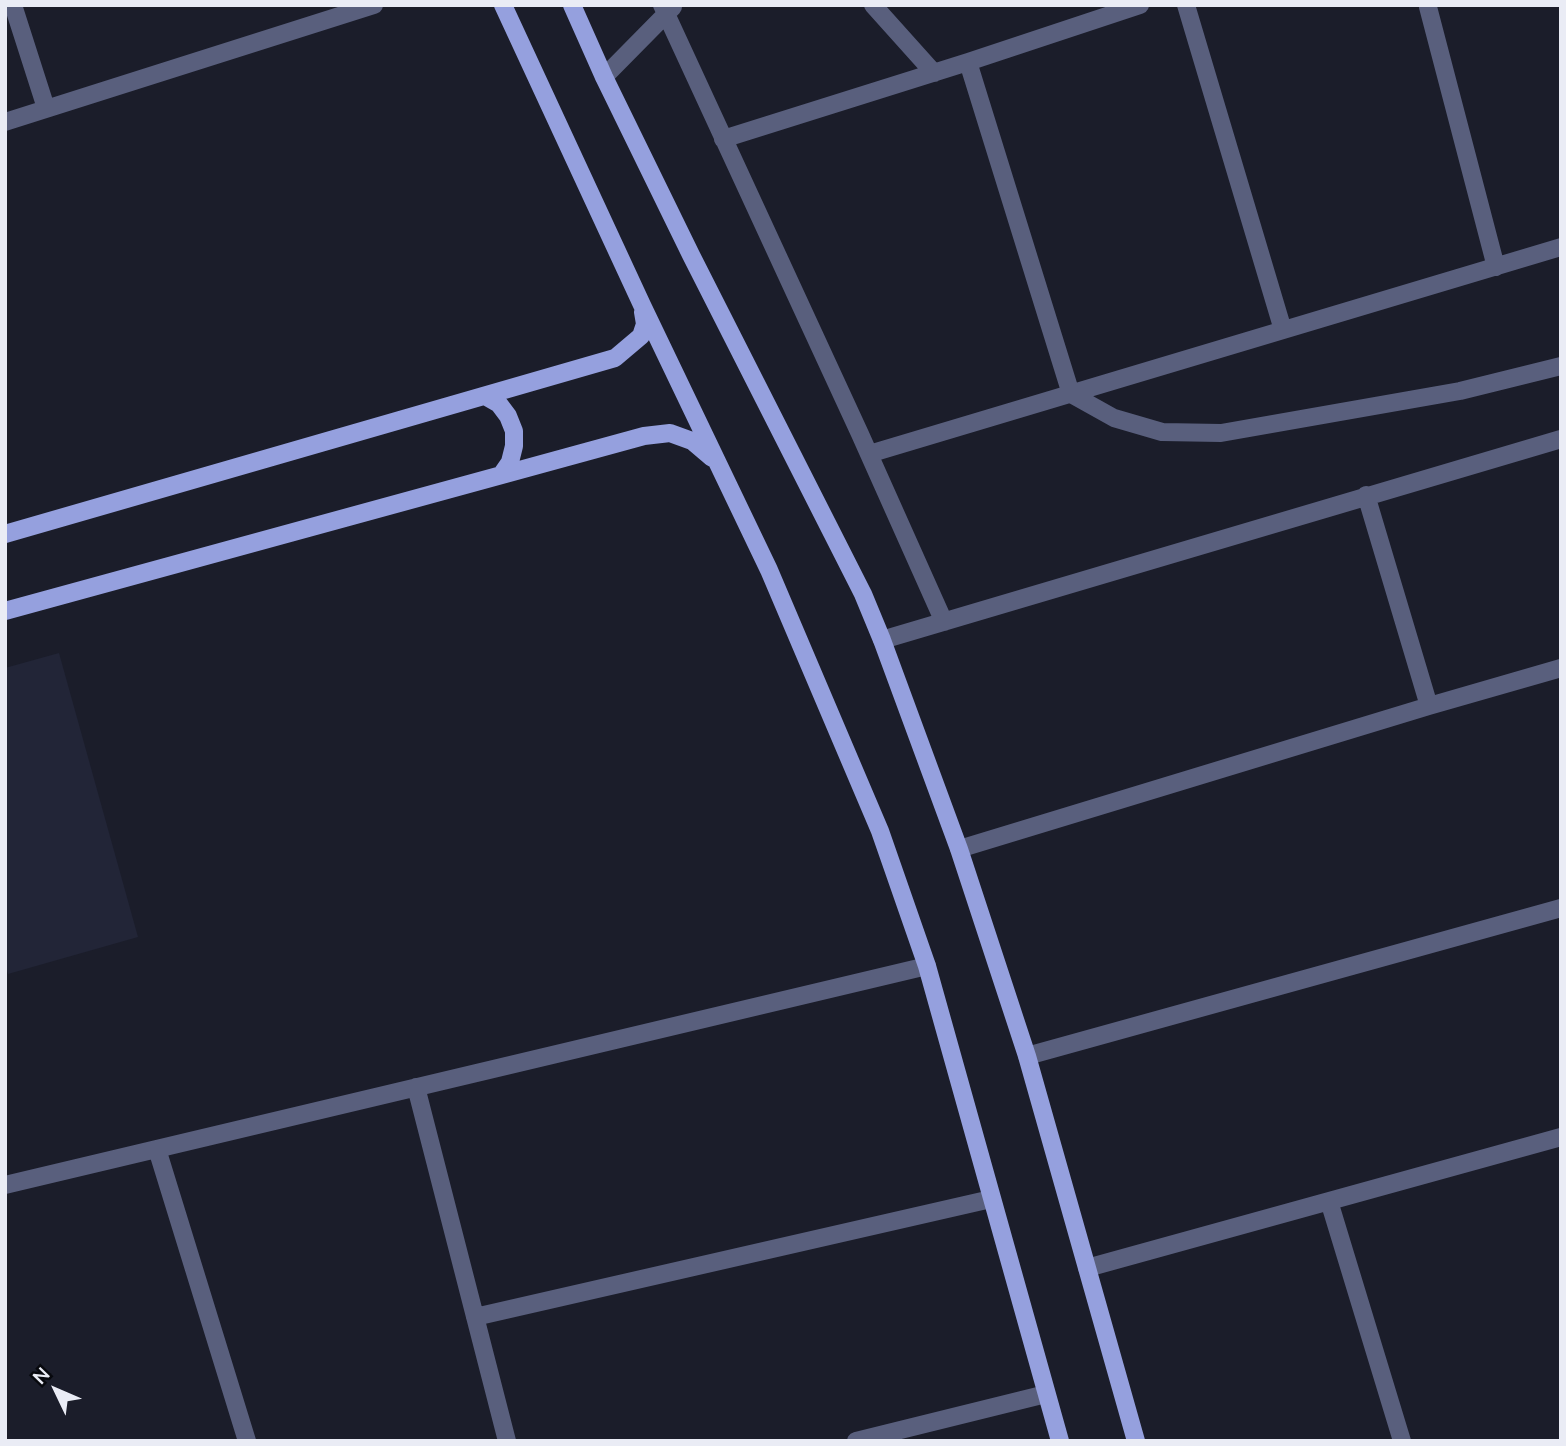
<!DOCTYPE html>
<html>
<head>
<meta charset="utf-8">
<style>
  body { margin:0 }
  #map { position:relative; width:1566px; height:1446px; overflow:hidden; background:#1b1d2a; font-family:Mulish,sans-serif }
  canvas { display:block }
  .frame { position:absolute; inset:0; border:7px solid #eaecf5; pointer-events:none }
  .north { position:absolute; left:21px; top:1355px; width:70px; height:70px; -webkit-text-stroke:5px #07080d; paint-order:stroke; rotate:314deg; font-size:19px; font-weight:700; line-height:28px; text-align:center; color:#eaecf5 }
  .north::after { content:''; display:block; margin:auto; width:24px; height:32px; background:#eaecf5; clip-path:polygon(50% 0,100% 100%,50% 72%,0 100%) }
</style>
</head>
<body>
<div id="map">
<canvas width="1566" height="1446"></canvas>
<div class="frame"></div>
<div class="north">N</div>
</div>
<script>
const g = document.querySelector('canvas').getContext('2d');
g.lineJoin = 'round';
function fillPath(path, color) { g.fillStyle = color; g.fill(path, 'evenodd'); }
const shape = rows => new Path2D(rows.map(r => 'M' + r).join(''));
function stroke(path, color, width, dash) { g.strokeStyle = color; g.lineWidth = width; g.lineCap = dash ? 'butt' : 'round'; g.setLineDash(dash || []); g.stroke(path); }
const built = shape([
  [59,653,138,937,8,974,5,963,5,668]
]);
const minor = shape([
  [13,5,46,108],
  [662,5,860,434,944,622],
  [873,5,934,73],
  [1186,5,1283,330],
  [1428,7,1496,267],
  [968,62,1071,394,1114,418,1162,432,1221,433,1460,391,1561,366],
  [604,77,673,7],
  [5,122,374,5],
  [723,139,968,62,1140,5],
  [869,454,1561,247],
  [1366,495,1429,706],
  [882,640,1561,439],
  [959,849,1429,706,1561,668],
  [1027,1056,1561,908],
  [416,1087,507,1441],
  [157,1149,247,1441],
  [5,1185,927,966],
  [1329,1201,1402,1441],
  [1087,1268,1561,1137],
  [475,1317,991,1199],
  [856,1441,1046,1394]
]);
const major = shape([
  [503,5,642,305,769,570,880,831,927,966,1060,1441],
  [572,5,604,77,691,255,863,594,882,640,959,849,1027,1056,1136,1441],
  [485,396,499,404,508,416,514,431,514,446,510,462,501,475],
  [5,534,615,358,641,336,645,324,643,312],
  [5,611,644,436,670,433,692,441,712,458]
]);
fillPath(built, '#222537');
stroke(minor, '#595f7d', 18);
stroke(major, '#95a0de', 18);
</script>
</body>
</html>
